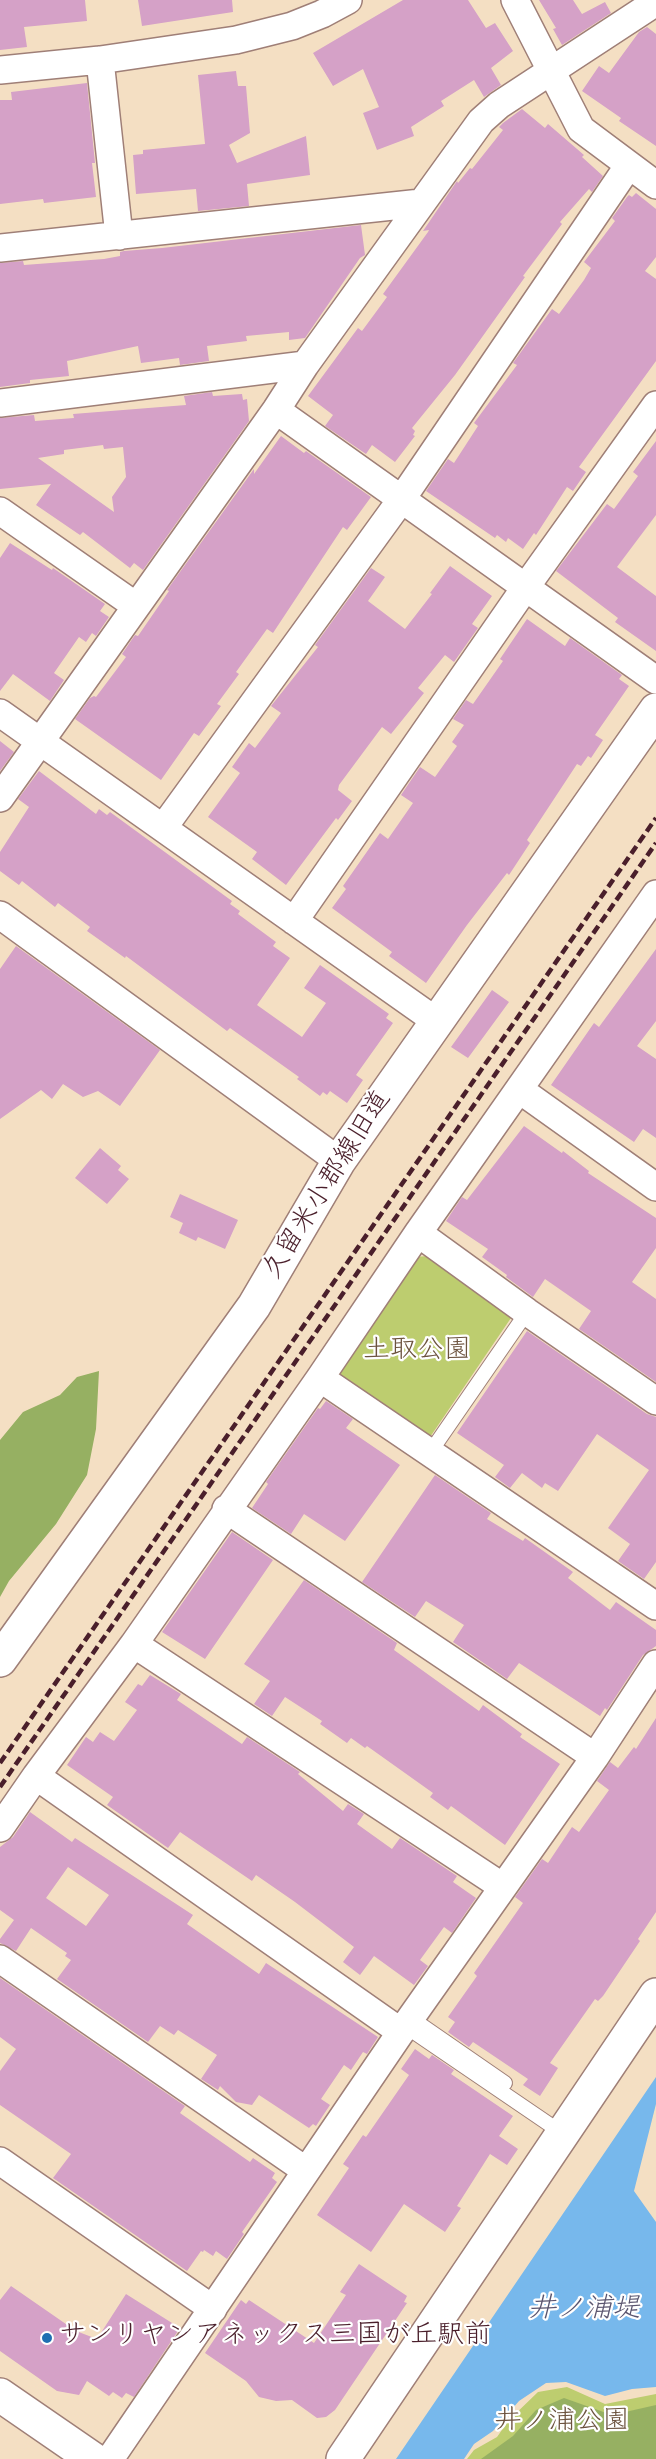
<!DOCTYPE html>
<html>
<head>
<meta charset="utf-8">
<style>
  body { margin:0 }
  canvas { display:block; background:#f4dfc3 }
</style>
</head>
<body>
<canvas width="656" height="2459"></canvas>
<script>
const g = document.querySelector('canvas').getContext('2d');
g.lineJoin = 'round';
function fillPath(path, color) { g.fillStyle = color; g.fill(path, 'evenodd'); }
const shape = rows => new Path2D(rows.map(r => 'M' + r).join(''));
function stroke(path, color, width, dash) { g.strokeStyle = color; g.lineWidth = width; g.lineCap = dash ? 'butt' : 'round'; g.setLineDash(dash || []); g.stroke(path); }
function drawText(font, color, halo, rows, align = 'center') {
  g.font = font + ' "Indie Flower","Klee One",sans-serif'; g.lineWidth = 4.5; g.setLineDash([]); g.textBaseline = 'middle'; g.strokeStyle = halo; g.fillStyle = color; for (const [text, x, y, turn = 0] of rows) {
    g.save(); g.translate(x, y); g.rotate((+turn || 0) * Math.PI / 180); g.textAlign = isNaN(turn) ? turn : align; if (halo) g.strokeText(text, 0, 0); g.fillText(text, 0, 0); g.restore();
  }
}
const green = shape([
  [428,1256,513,1315,428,1440,340,1382,337,1366,415,1257],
  [567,2387,605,2404,656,2394,656,2459,467,2459,474,2450,497,2437,509,2420,538,2392]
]);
const forest = shape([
  [99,1371,96,1429,87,1475,56,1524,9,1581,0,1597,0,1440,23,1412,60,1395,77,1377],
  [564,2398,612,2415,656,2405,656,2459,481,2459,513,2436,536,2410]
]);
const water = shape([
  [656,2077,656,2104,634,2191,656,2222,656,2387,632,2389,605,2396,566,2382,546,2383,519,2401,493,2431,474,2444,464,2459,396,2459]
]);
const building = shape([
  [0,0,85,0,87,21,24,27,27,47,0,50],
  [138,0,232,0,233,12,142,26],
  [403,0,468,0,486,28,495,23,513,51,491,68,501,85,484,97,474,80,441,101,444,106,411,127,414,136,377,150,363,113,379,107,363,69,333,86,313,53],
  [539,0,573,0,582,14,605,2,611,13,562,45,553,29,556,28],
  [647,27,656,34,656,146,619,121,621,118,582,91,599,66,609,73,639,32],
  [236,71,238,86,246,86,250,133,229,145,237,163,306,136,310,175,247,184,249,206,198,211,196,189,136,194,133,155,143,154,143,150,205,144,198,75],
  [87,83,95,163,92,163,96,197,44,203,43,199,0,204,0,100,12,100,11,92],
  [522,109,545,128,548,124,584,155,582,157,603,176,592,192,589,189,560,222,562,224,523,276,525,277,455,375,412,428,415,431,413,435,415,436,395,462,372,445,366,454,325,426,333,415,308,396,358,328,362,331,387,297,383,294,428,232,429,230,423,231,457,181,458,183,470,168,472,169,503,130,499,127,503,123],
  [636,193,656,209,656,257,645,271,656,279,656,361,579,467,586,472,573,491,567,487,536,535,534,533,523,549,508,538,506,542,497,535,495,538,426,491,448,459,454,463,478,426,474,423,517,365,513,363,552,309,559,314,584,280,591,268,584,262,615,221,612,218,627,197,629,195,632,197],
  [361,225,365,255,360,258,305,338,289,340,289,332,246,336,247,341,207,346,209,361,180,365,179,358,141,363,138,346,67,361,69,376,30,380,30,383,0,387,0,263,23,261,24,265,104,259,120,256,120,252,124,251,162,248],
  [212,392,213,396,242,394,243,400,247,399,249,421,143,570,134,563,130,568,83,532,80,535,77,533,36,505,51,484,0,489,0,418,34,415,35,421,74,418,73,414,186,405,184,396],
  [103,445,104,449,123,447,126,477,112,497,114,512,38,458,64,454,64,450],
  [281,436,304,453,306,451,371,497,347,530,343,527,273,633,267,629,236,672,239,674,217,704,221,706,199,736,194,733,161,780,75,719,90,698,94,696,96,697,126,657,122,654,135,635,138,636,169,591,167,590,254,469,254,474],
  [656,441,656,515,617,567,656,596,656,651,615,622,618,618,556,571,607,504,614,509,638,476,633,472],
  [10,543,52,570,53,568,105,604,100,611,109,617,96,636,92,633,86,642,79,637,54,673,64,680,50,701,13,674,0,691,0,558],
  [450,566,492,596,472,624,478,628,454,662,445,655,418,688,424,693,391,734,382,727,339,785,338,790,352,801,338,820,336,818,286,885,252,859,257,852,208,817,240,773,232,767,249,743,255,748,281,713,271,706,318,647,315,645,371,568,385,577,368,601,405,629,432,594,430,593],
  [527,619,565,646,570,638,622,675,619,679,629,686,595,735,603,740,591,758,588,756,581,766,577,764,527,840,530,843,509,875,507,873,467,925,426,983,389,956,392,952,332,908,346,889,343,886,380,833,388,839,413,803,401,795,420,767,435,777,457,746,452,742,464,725,453,719,466,700,473,704,503,661,500,659],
  [0,741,14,752,0,771],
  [39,771,96,814,99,809,107,815,110,812,232,901,230,904,240,911,238,914,276,942,273,946,290,958,257,1005,302,1037,326,1003,304,988,320,965,389,1014,386,1018,393,1023,356,1075,363,1080,347,1103,330,1091,327,1095,323,1092,320,1096,297,1079,299,1077,230,1028,227,1031,126,956,125,958,87,931,90,927,58,903,55,907,22,881,19,885,0,871,0,852,29,807,18,799],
  [16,946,160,1050,120,1106,98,1091,83,1097,63,1084,52,1099,41,1090,0,1119,0,969],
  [656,949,656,1021,637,1046,656,1059,656,1138,643,1129,634,1142,551,1085,594,1023,599,1027],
  [492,990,509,1002,468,1058,451,1047],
  [524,1126,562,1153,563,1151,589,1171,588,1173,656,1218,656,1248,632,1282,656,1299,656,1382,579,1329,591,1311,545,1279,533,1297,506,1277,507,1275,482,1257,488,1249,446,1221,462,1197,467,1200],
  [100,1148,121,1166,118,1170,129,1179,107,1204,75,1178],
  [180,1194,238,1220,225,1249,198,1237,196,1241,179,1233,183,1223,170,1217],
  [527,1331,647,1414,656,1417,656,1562,644,1579,618,1561,630,1544,608,1528,649,1470,597,1434,558,1491,545,1483,542,1488,522,1473,510,1488,495,1477,504,1465,457,1433],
  [326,1401,353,1419,346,1428,400,1465,345,1541,304,1514,291,1534,252,1508,268,1484,266,1482,318,1408,320,1409],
  [435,1475,491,1513,487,1519,523,1541,525,1538,573,1572,568,1578,610,1610,616,1602,656,1630,656,1646,643,1655,607,1710,605,1708,600,1716,519,1663,507,1679,453,1642,464,1625,426,1601,415,1617,362,1582],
  [232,1532,273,1560,205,1659,162,1632],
  [304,1580,397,1643,394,1650,479,1711,483,1705,522,1734,520,1737,560,1764,505,1845,451,1806,448,1810,430,1797,433,1793,367,1746,365,1748,351,1738,347,1743,320,1724,322,1721,285,1697,272,1716,254,1704,270,1681,244,1664],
  [150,1675,181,1694,177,1700,242,1744,247,1737,300,1772,298,1774,343,1811,348,1804,364,1814,357,1824,392,1849,400,1838,457,1876,453,1882,476,1898,452,1933,444,1927,420,1960,428,1966,414,1985,374,1956,360,1975,343,1962,354,1947,295,1902,256,1875,252,1881,180,1832,168,1848,107,1805,113,1797,67,1765,86,1737,93,1742,100,1732,114,1741,137,1710,125,1702,138,1684,142,1686],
  [656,1718,656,1912,638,1939,640,1941,603,1996,598,2001,595,1999,550,2063,558,2068,540,2096,523,2085,528,2079,473,2042,469,2047,448,2032,455,2022,448,2017,477,1976,474,1973,523,1903,515,1897,542,1859,548,1863,572,1827,579,1832,609,1790,597,1781,610,1762,618,1768,634,1747,636,1749],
  [30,1812,72,1842,75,1838,193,1915,187,1924,259,1974,266,1963,378,2037,367,2054,363,2052,351,2070,344,2065,321,2099,330,2105,316,2126,313,2124,309,2128,259,2095,252,2105,236,2102,220,2086,218,2090,201,2079,217,2055,178,2030,174,2035,160,2026,148,2042,57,1979,71,1960,65,1956,67,1953,31,1928,16,1951,0,1943,0,1939,14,1920,0,1910,0,1847,13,1837],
  [68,1867,109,1895,86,1926,46,1898],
  [0,1978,185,2106,180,2113,250,2162,253,2158,275,2173,272,2178,277,2182,242,2232,244,2234,227,2259,216,2251,213,2256,204,2250,203,2252,201,2251,187,2271,53,2178,71,2154,0,2105,0,2071,16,2049,0,2037],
  [415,2049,429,2059,432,2055,454,2070,451,2074,513,2116,499,2136,518,2149,507,2165,490,2154,457,2206,461,2208,445,2232,404,2204,371,2252,317,2215,349,2168,343,2164,363,2135,366,2137,409,2075,401,2069],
  [359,2264,407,2296,404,2302,407,2303,335,2410,326,2417,317,2418,292,2400,276,2401,259,2397,246,2381,205,2353,241,2300,246,2304,249,2300,314,2343,346,2295,340,2292],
  [11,2286,76,2331,97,2339,126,2294,180,2328,134,2397,126,2393,122,2398,113,2392,109,2396,87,2381,79,2395,57,2391,0,2351,0,2300]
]);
const service = shape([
  [429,1454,527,1312],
  [411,2018,505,2083],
  [405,2026,562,2133]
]);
const minor = shape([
  [515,0,581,129,656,185],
  [100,60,119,236],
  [0,70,100,60,236,40,292,26,322,14,348,0],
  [0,248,421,203],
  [0,403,305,365],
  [276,410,656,680],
  [0,511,136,606],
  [0,713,436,1021],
  [0,798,276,410,305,365,481,121,499,105,656,2],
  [163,828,401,500,629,165],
  [0,915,339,1161],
  [294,921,525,588,656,405],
  [520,1090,656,1187],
  [418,1233,527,1312,656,1401],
  [320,1378,656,1606],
  [134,1644,503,1887],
  [595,1757,656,1664],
  [0,1828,36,1776],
  [0,1959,305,2170],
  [401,2032,36,1776,134,1644,320,1378,418,1233,656,894],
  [0,2161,213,2309],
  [110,2459,405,2026,595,1757,226,1509]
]);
const tertiary = shape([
  [0,1660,254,1306,339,1161,656,710],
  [0,2395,93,2459],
  [343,2459,656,1995]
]);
const rail = shape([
  [0,1763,656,818],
  [0,1787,656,843]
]);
const markers = [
  [47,2338,6,"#1f6fb2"]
];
const streetNames = [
  ["久留米小郡線旧道",329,1186,-58]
];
const parkNames = [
  ["土取公園",417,1353],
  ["井ノ浦公園",562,2424]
];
const poiNames = [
  ["サンリヤンアネックス三国が丘駅前",59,2338]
];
const waterNames = [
  ["井ノ浦堤",584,2311]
];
fillPath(green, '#bdcd6f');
fillPath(forest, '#96b062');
fillPath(water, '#77b8ec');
fillPath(building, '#d5a1c7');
stroke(service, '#9f7f77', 16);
stroke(minor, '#9f7f77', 30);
stroke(tertiary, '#9f7f77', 36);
stroke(service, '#fff', 14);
stroke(minor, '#fff', 27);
stroke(tertiary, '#fff', 33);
stroke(rail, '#4a1f2b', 4.5, [9, 4.5]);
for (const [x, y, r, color] of markers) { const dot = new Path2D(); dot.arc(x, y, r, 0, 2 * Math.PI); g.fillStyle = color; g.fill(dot); stroke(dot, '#fff', 2); }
drawText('27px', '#4a1f2b', '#fff', streetNames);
drawText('27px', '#6c533f', '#fff', parkNames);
drawText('27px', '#4a1f2b', '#fff', poiNames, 'left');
drawText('italic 28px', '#5a556f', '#fff', waterNames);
</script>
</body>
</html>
